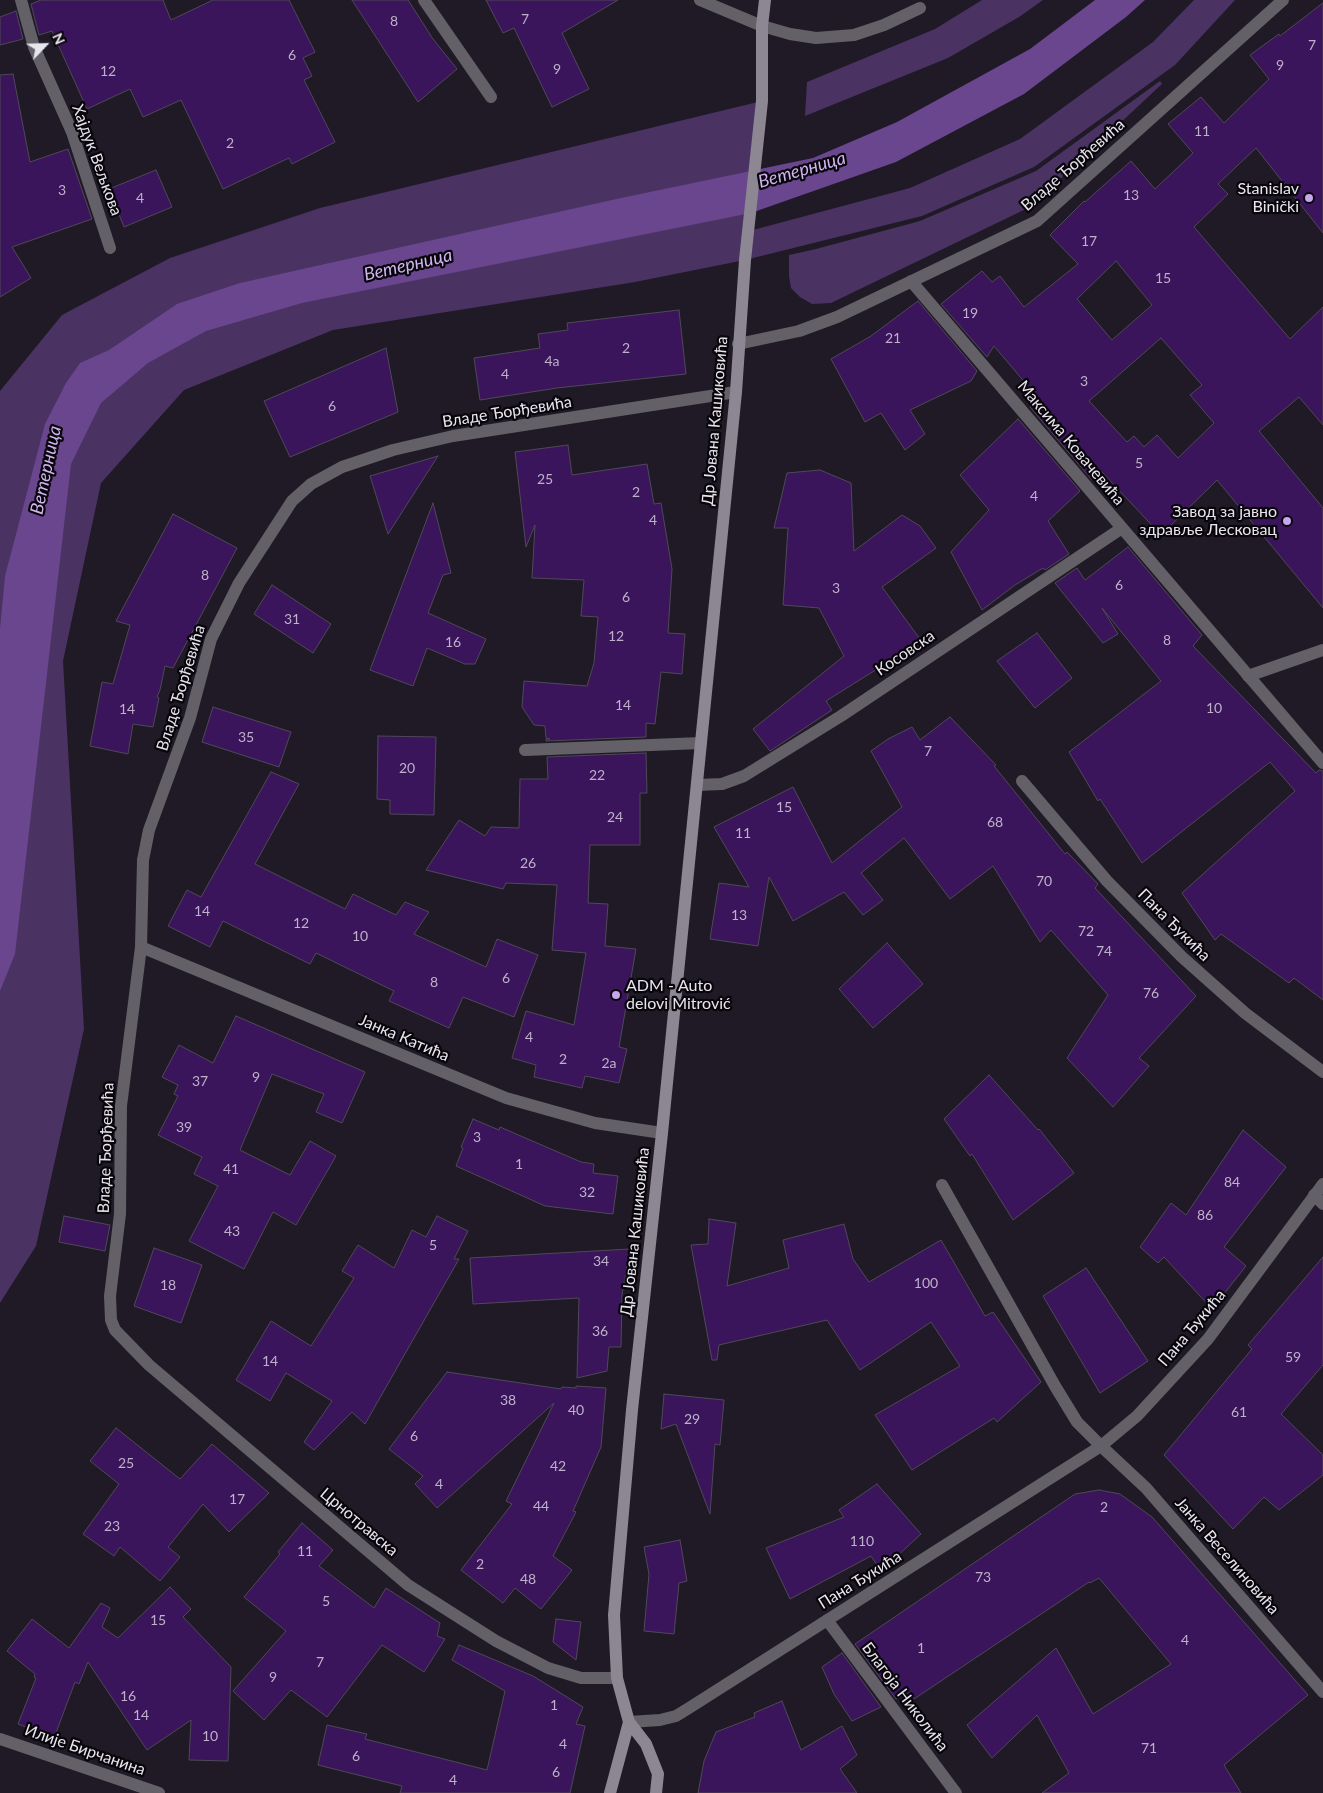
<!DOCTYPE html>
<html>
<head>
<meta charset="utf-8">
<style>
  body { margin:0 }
  #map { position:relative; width:1323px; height:1793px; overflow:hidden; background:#1f1a26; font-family:Lato,sans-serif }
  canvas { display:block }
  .north { position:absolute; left:20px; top:20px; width:50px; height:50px; -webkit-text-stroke:4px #08060b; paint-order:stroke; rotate:66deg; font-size:14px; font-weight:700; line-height:20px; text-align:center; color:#e9e5ee }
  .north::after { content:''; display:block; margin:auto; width:18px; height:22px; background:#e9e5ee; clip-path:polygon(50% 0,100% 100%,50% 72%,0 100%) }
</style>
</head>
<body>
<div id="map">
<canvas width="1323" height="1793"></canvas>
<div class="north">N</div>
</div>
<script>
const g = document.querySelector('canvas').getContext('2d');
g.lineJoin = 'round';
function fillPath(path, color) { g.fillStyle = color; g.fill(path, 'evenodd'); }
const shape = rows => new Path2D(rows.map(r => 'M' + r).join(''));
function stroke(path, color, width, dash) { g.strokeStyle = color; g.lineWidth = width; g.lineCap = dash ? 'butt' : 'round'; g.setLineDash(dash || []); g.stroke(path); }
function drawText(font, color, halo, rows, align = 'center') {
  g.font = font + ' Lato,sans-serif'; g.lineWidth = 4.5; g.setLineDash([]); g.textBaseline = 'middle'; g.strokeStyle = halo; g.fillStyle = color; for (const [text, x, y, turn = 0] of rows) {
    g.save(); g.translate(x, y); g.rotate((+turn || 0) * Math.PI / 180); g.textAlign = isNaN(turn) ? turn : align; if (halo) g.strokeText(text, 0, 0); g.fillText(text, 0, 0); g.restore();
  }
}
const green = shape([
  [982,0,1043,0,1019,17,948,58,805,116,807,82,935,29],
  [1194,0,1235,0,1175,65,1034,167,922,216,745,260,635,282,333,330,184,390,101,483,63,661,84,1029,36,1246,0,1303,0,391,62,315,170,258,320,208,762,101,753,230,910,188,1020,139,1153,42],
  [1160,81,1162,84,1030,207,831,303,812,304,800,297,791,288,789,276,789,255,816,249,920,221,1036,171]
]);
const water = shape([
  [1095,0,1145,0,1126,17,1024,94,896,162,751,213,302,303,206,331,148,363,101,403,71,464,15,954,0,991,0,629,5,576,45,424,66,383,80,363,109,350,177,304,240,283,621,198,813,158,897,122,1030,49]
]);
const building = shape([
  [41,0,163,0,171,20,213,0,289,0,315,52,303,58,312,76,304,80,335,142,292,164,289,158,223,189,181,100,143,117,130,89,87,109,52,31,39,35,31,4,41,0],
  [352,0,408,0,433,39,457,69,418,102,352,0],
  [486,0,618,0,562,33,589,89,552,107,514,28,503,33,486,0],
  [1323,3,1323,233,1256,148,1218,184,1228,194,1194,227,1290,339,1323,307,1323,425,1299,397,1259,431,1323,508,1323,608,1217,480,1161,535,1101,471,1092,480,1030,407,1038,398,994,346,987,357,941,304,982,271,992,282,1000,276,1024,307,1078,264,1050,235,1084,201,1085,202,1131,161,1155,189,1193,153,1168,124,1201,97,1224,123,1269,79,1250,55,1279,34,1280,36,1323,3],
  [1116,261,1152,305,1112,340,1077,299,1116,261],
  [1161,338,1202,385,1190,395,1214,423,1178,458,1157,435,1144,447,1134,436,1127,442,1089,401,1161,338],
  [16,11,23,39,0,45,0,17,16,11],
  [13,74,30,162,68,149,92,219,12,247,31,278,0,297,0,75,13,74],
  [156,170,172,207,124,227,109,189,156,170],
  [918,301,977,371,971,381,910,410,925,434,905,450,881,413,865,422,831,359,871,336,918,301],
  [679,310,686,374,557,388,480,400,474,358,540,348,538,334,568,330,567,323,679,310],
  [386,348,398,412,290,457,264,401,386,348],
  [1018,419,1080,491,1048,521,1069,554,1045,570,1043,568,1015,585,982,610,951,552,989,510,960,475,1018,419],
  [568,445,572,475,647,464,654,504,661,503,672,569,668,633,685,634,682,674,661,672,655,724,646,723,646,737,546,741,546,739,550,739,546,738,545,726,534,725,522,707,524,681,587,686,594,663,598,617,581,616,584,580,532,578,535,525,526,547,515,452,568,445],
  [438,456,388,534,370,476,438,456],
  [820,470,851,483,854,551,902,515,920,526,936,548,882,587,925,646,882,666,826,701,832,710,770,751,753,729,844,656,819,608,783,605,788,528,774,528,787,473,820,470],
  [433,503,451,573,443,575,428,613,486,639,475,664,465,664,427,648,413,686,370,670,433,503],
  [173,514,237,548,173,668,165,666,160,690,157,697,159,698,153,727,133,724,128,754,90,746,102,682,113,684,130,625,116,621,173,514],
  [1128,547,1202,635,1193,646,1316,773,1319,770,1323,771,1323,1000,1294,978,1289,983,1221,934,1215,940,1182,893,1295,791,1270,762,1142,863,1100,799,1098,801,1069,752,1161,681,1102,608,1118,634,1103,643,1055,583,1077,568,1085,580,1128,547],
  [272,585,331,624,313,653,254,614,272,585],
  [1037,633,1072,678,1035,708,997,661,1037,633],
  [213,707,291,732,279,767,202,742,213,707],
  [950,717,996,765,994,766,1065,854,1067,852,1098,884,1095,888,1196,996,1139,1058,1149,1066,1113,1107,1067,1058,1108,995,1051,930,1040,942,993,866,950,899,904,838,861,873,883,900,863,915,844,892,793,921,769,877,758,946,710,939,719,883,749,887,714,827,793,787,832,863,902,807,871,751,888,739,912,727,920,740,950,717],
  [378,736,436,737,434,815,390,814,390,800,377,799,378,736],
  [646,753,647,793,640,793,640,845,590,845,588,903,608,904,605,946,636,949,619,1047,627,1049,619,1083,585,1076,582,1088,534,1077,536,1065,512,1058,526,1011,574,1025,586,953,552,950,557,885,506,883,503,889,426,870,459,820,485,836,491,827,519,828,520,779,548,779,547,757,646,753],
  [271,772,299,784,255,864,345,909,353,894,396,915,405,902,429,912,414,934,486,967,497,939,538,955,514,1017,463,997,449,1028,389,1001,394,991,316,953,310,964,223,921,210,947,168,926,187,890,201,897,271,772],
  [887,943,923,984,873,1028,839,989,887,943],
  [236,1016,365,1072,342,1123,316,1112,324,1094,272,1074,240,1150,290,1175,310,1141,336,1156,296,1225,273,1212,244,1269,189,1241,218,1186,194,1174,202,1157,158,1135,178,1096,174,1094,178,1085,162,1077,179,1045,213,1063,236,1016],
  [989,1075,1038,1130,1039,1129,1074,1173,1013,1220,972,1154,970,1156,944,1119,989,1075],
  [473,1119,499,1130,500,1127,581,1162,594,1164,593,1173,618,1176,613,1214,545,1206,456,1166,463,1148,461,1147,473,1119],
  [1243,1130,1286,1167,1224,1247,1246,1266,1212,1309,1164,1257,1158,1263,1140,1247,1171,1203,1186,1215,1243,1130],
  [64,1216,110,1225,105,1251,59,1242,64,1216],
  [437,1216,468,1231,454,1259,459,1259,365,1424,352,1412,314,1450,304,1442,332,1401,286,1373,270,1401,236,1380,271,1321,311,1346,354,1278,342,1271,358,1245,394,1268,412,1230,426,1237,437,1216],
  [709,1219,736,1223,727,1286,789,1268,783,1240,844,1224,853,1259,869,1282,941,1240,985,1316,993,1312,1041,1382,997,1422,994,1418,912,1470,875,1415,960,1366,931,1322,860,1370,827,1320,719,1345,717,1360,712,1360,691,1245,708,1244,709,1219],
  [154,1248,202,1265,181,1323,134,1306,154,1248],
  [630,1249,622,1295,621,1347,609,1347,607,1371,577,1378,579,1298,473,1304,470,1258,630,1249],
  [1323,1257,1323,1365,1281,1414,1323,1455,1323,1475,1279,1510,1264,1497,1233,1529,1164,1455,1252,1349,1248,1345,1323,1257],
  [1086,1268,1148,1361,1100,1393,1043,1296,1086,1268],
  [447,1372,561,1389,562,1387,576,1388,576,1386,606,1388,601,1447,573,1511,576,1512,553,1556,572,1570,541,1609,515,1588,503,1603,461,1570,512,1504,506,1501,554,1403,437,1508,415,1484,423,1476,389,1449,447,1372],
  [664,1394,724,1400,720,1445,715,1444,710,1514,676,1424,661,1429,664,1394],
  [116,1428,180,1479,212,1444,269,1493,229,1532,203,1504,168,1547,180,1557,160,1581,120,1547,114,1556,83,1534,119,1484,90,1461,116,1428],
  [877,1484,921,1534,881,1571,871,1556,790,1599,766,1548,844,1517,839,1510,877,1484],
  [1099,1490,1120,1494,1152,1517,1308,1695,1224,1765,1241,1793,1042,1793,1069,1773,1037,1715,992,1758,967,1725,1056,1648,1093,1714,1171,1664,1099,1578,1090,1583,1089,1582,914,1699,910,1693,896,1699,855,1644,1075,1494,1099,1490],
  [302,1523,333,1550,319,1566,374,1608,386,1588,440,1623,437,1636,445,1639,424,1672,382,1645,327,1717,291,1690,264,1720,233,1691,286,1631,244,1597,280,1554,278,1552,302,1523],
  [680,1540,687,1581,679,1583,674,1634,644,1631,649,1574,644,1547,680,1540],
  [170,1587,191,1609,183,1617,231,1667,228,1761,189,1760,191,1720,147,1750,88,1662,79,1684,75,1682,54,1738,18,1724,36,1678,34,1677,35,1674,7,1651,32,1619,69,1648,101,1603,110,1608,102,1627,118,1638,170,1587],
  [556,1619,581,1622,576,1660,553,1642,556,1619],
  [459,1645,533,1676,583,1707,576,1724,585,1726,570,1793,400,1793,402,1786,318,1765,327,1725,367,1734,365,1739,487,1770,505,1691,452,1660,459,1645],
  [842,1653,881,1707,852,1721,834,1694,822,1667,842,1653],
  [782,1701,801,1750,842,1726,857,1755,840,1769,857,1793,698,1793,704,1761,716,1732,755,1717,754,1713,782,1701]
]);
const lane = shape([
  [762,26,790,34,816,38,854,35,884,25,920,8],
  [1248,676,1323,650],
  [525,750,701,743],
  [1022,781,1107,881,1182,957,1245,1013,1323,1072],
  [942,1185,1055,1386,1077,1422,1101,1446],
  [1314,1195,1323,1204]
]);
const street = shape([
  [21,0,34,47,72,132,110,248],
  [424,0,491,97],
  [700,0,762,26],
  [911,281,1323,763],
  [738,344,799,331,837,317,1037,221,1283,0],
  [697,785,722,784,744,776,841,716,1122,528],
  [141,947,506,1098,595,1123,662,1133],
  [1101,1446,1146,1488,1323,1692],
  [827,1620,956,1793],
  [617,1678,581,1678,548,1668,496,1641,408,1585,149,1365,115,1330,111,1320,110,1296,120,1214,121,1106,141,947,143,860,149,830,190,718,211,639,239,583,292,501,311,484,342,467,393,450,453,436,736,392],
  [629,1722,660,1720,676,1716,689,1708,1101,1446,1137,1416,1208,1339,1323,1184],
  [0,1739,159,1793]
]);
const secondary = shape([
  [610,1793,629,1722],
  [656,1793,658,1774,646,1744,629,1722,617,1678,614,1615,632,1410,662,1133,736,392,745,260,762,101,762,26,765,0]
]);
const markers = [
  [1309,198,5,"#c7a6ef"],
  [1287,521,5,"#c7a6ef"],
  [616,995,5,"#c7a6ef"]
];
const numberNames = [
  ["7",525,19],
  ["8",394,21],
  ["7",1312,45],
  ["6",292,55],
  ["9",1280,65],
  ["9",557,69],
  ["12",108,71],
  ["11",1202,131],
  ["2",230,143],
  ["3",62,190],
  ["13",1131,195],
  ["4",140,198],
  ["17",1089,241],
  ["15",1163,278],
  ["19",970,313],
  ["21",893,338],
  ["2",626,348],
  ["4a",552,361],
  ["4",505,374],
  ["3",1084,381],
  ["6",332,406],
  ["5",1139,463],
  ["25",545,479],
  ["2",636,492],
  ["4",1034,496],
  ["4",653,520],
  ["8",205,575],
  ["6",1119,585],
  ["3",836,588],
  ["6",626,597],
  ["31",292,619],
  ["12",616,636],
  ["8",1167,640],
  ["16",453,642],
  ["14",623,705],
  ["10",1214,708],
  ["14",127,709],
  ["35",246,737],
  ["7",928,751],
  ["20",407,768],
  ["22",597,775],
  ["15",784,807],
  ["24",615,817],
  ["68",995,822],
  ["11",743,833],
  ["26",528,863],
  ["70",1044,881],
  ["14",202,911],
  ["13",739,915],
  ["12",301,923],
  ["72",1086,931],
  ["10",360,936],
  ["74",1104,951],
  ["6",506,978],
  ["8",434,982],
  ["76",1151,993],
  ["4",529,1037],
  ["2",563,1059],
  ["2a",609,1063],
  ["9",256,1077],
  ["37",200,1081],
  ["39",184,1127],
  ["3",477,1137],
  ["1",519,1164],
  ["41",231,1169],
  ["84",1232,1182],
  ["32",587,1192],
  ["86",1205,1215],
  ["43",232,1231],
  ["5",433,1245],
  ["34",601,1261],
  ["100",926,1283],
  ["18",168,1285],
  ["36",600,1331],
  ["59",1293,1357],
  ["14",270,1361],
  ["38",508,1400],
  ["40",576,1410],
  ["61",1239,1412],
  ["29",692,1419],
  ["6",414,1436],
  ["25",126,1463],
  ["42",558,1466],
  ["4",439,1484],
  ["17",237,1499],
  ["44",541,1506],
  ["2",1104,1507],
  ["23",112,1526],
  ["110",862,1541],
  ["11",305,1551],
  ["2",480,1564],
  ["73",983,1577],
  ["48",528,1579],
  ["5",326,1601],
  ["15",158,1620],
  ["4",1185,1640],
  ["1",921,1648],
  ["7",320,1662],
  ["9",273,1677],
  ["16",128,1696],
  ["1",554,1705],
  ["14",141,1715],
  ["10",210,1736],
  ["4",563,1744],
  ["71",1149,1748],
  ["6",356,1756],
  ["6",556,1772],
  ["4",453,1780]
];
const streetNames = [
  ["Хајдук Вељкова",97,160,70],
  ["Владе Ђорђевића",1073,165,-41],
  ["Владе Ђорђевића",507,412,-9],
  ["Др Јована Кашиковића",715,421,-85],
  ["Максима Ковачевића",1071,443,50],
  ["Косовска",905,653,-34],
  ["Владе Ђорђевића",181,688,-73],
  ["Пана Ђукића",1174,925,45],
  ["Јанка Катића",404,1038,23],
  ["Владе Ђорђевића",106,1148,-88],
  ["Др Јована Кашиковића",635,1232,-84],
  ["Пана Ђукића",1192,1328,-50],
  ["Црнотравска",359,1522,40],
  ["Јанка Веселиновића",1227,1556,49],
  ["Пана Ђукића",860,1580,-32],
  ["Благоја Николића",905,1697,53],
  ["Илије Бирчанина",85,1750,19]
];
const poiNames = [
  ["Stanislav",1299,189],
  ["Binički",1299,207],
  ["Завод за јавно",1277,512],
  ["здравље Лесковац",1277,530],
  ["ADM - Auto",626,986,"left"],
  ["delovi Mitrović",626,1004,"left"]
];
const waterNames = [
  ["Ветерница",802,170,-16],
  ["Ветерница",408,265,-13],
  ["Ветерница",46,470,-78]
];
fillPath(green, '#4a3263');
fillPath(water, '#69468e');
fillPath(building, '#3b155b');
stroke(building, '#4f4957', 1);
stroke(lane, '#636067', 12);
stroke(street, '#636067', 12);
stroke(secondary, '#8c8792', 12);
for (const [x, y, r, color] of markers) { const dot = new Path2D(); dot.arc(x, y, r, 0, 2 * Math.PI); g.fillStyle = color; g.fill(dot); stroke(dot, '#08060b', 2); }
drawText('14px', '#beb1c9', null, numberNames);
drawText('16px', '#e9e5ee', '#08060b', streetNames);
drawText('16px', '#e9e5ee', '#08060b', poiNames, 'right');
drawText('italic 18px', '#cfb4f0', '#08060b', waterNames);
</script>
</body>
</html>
